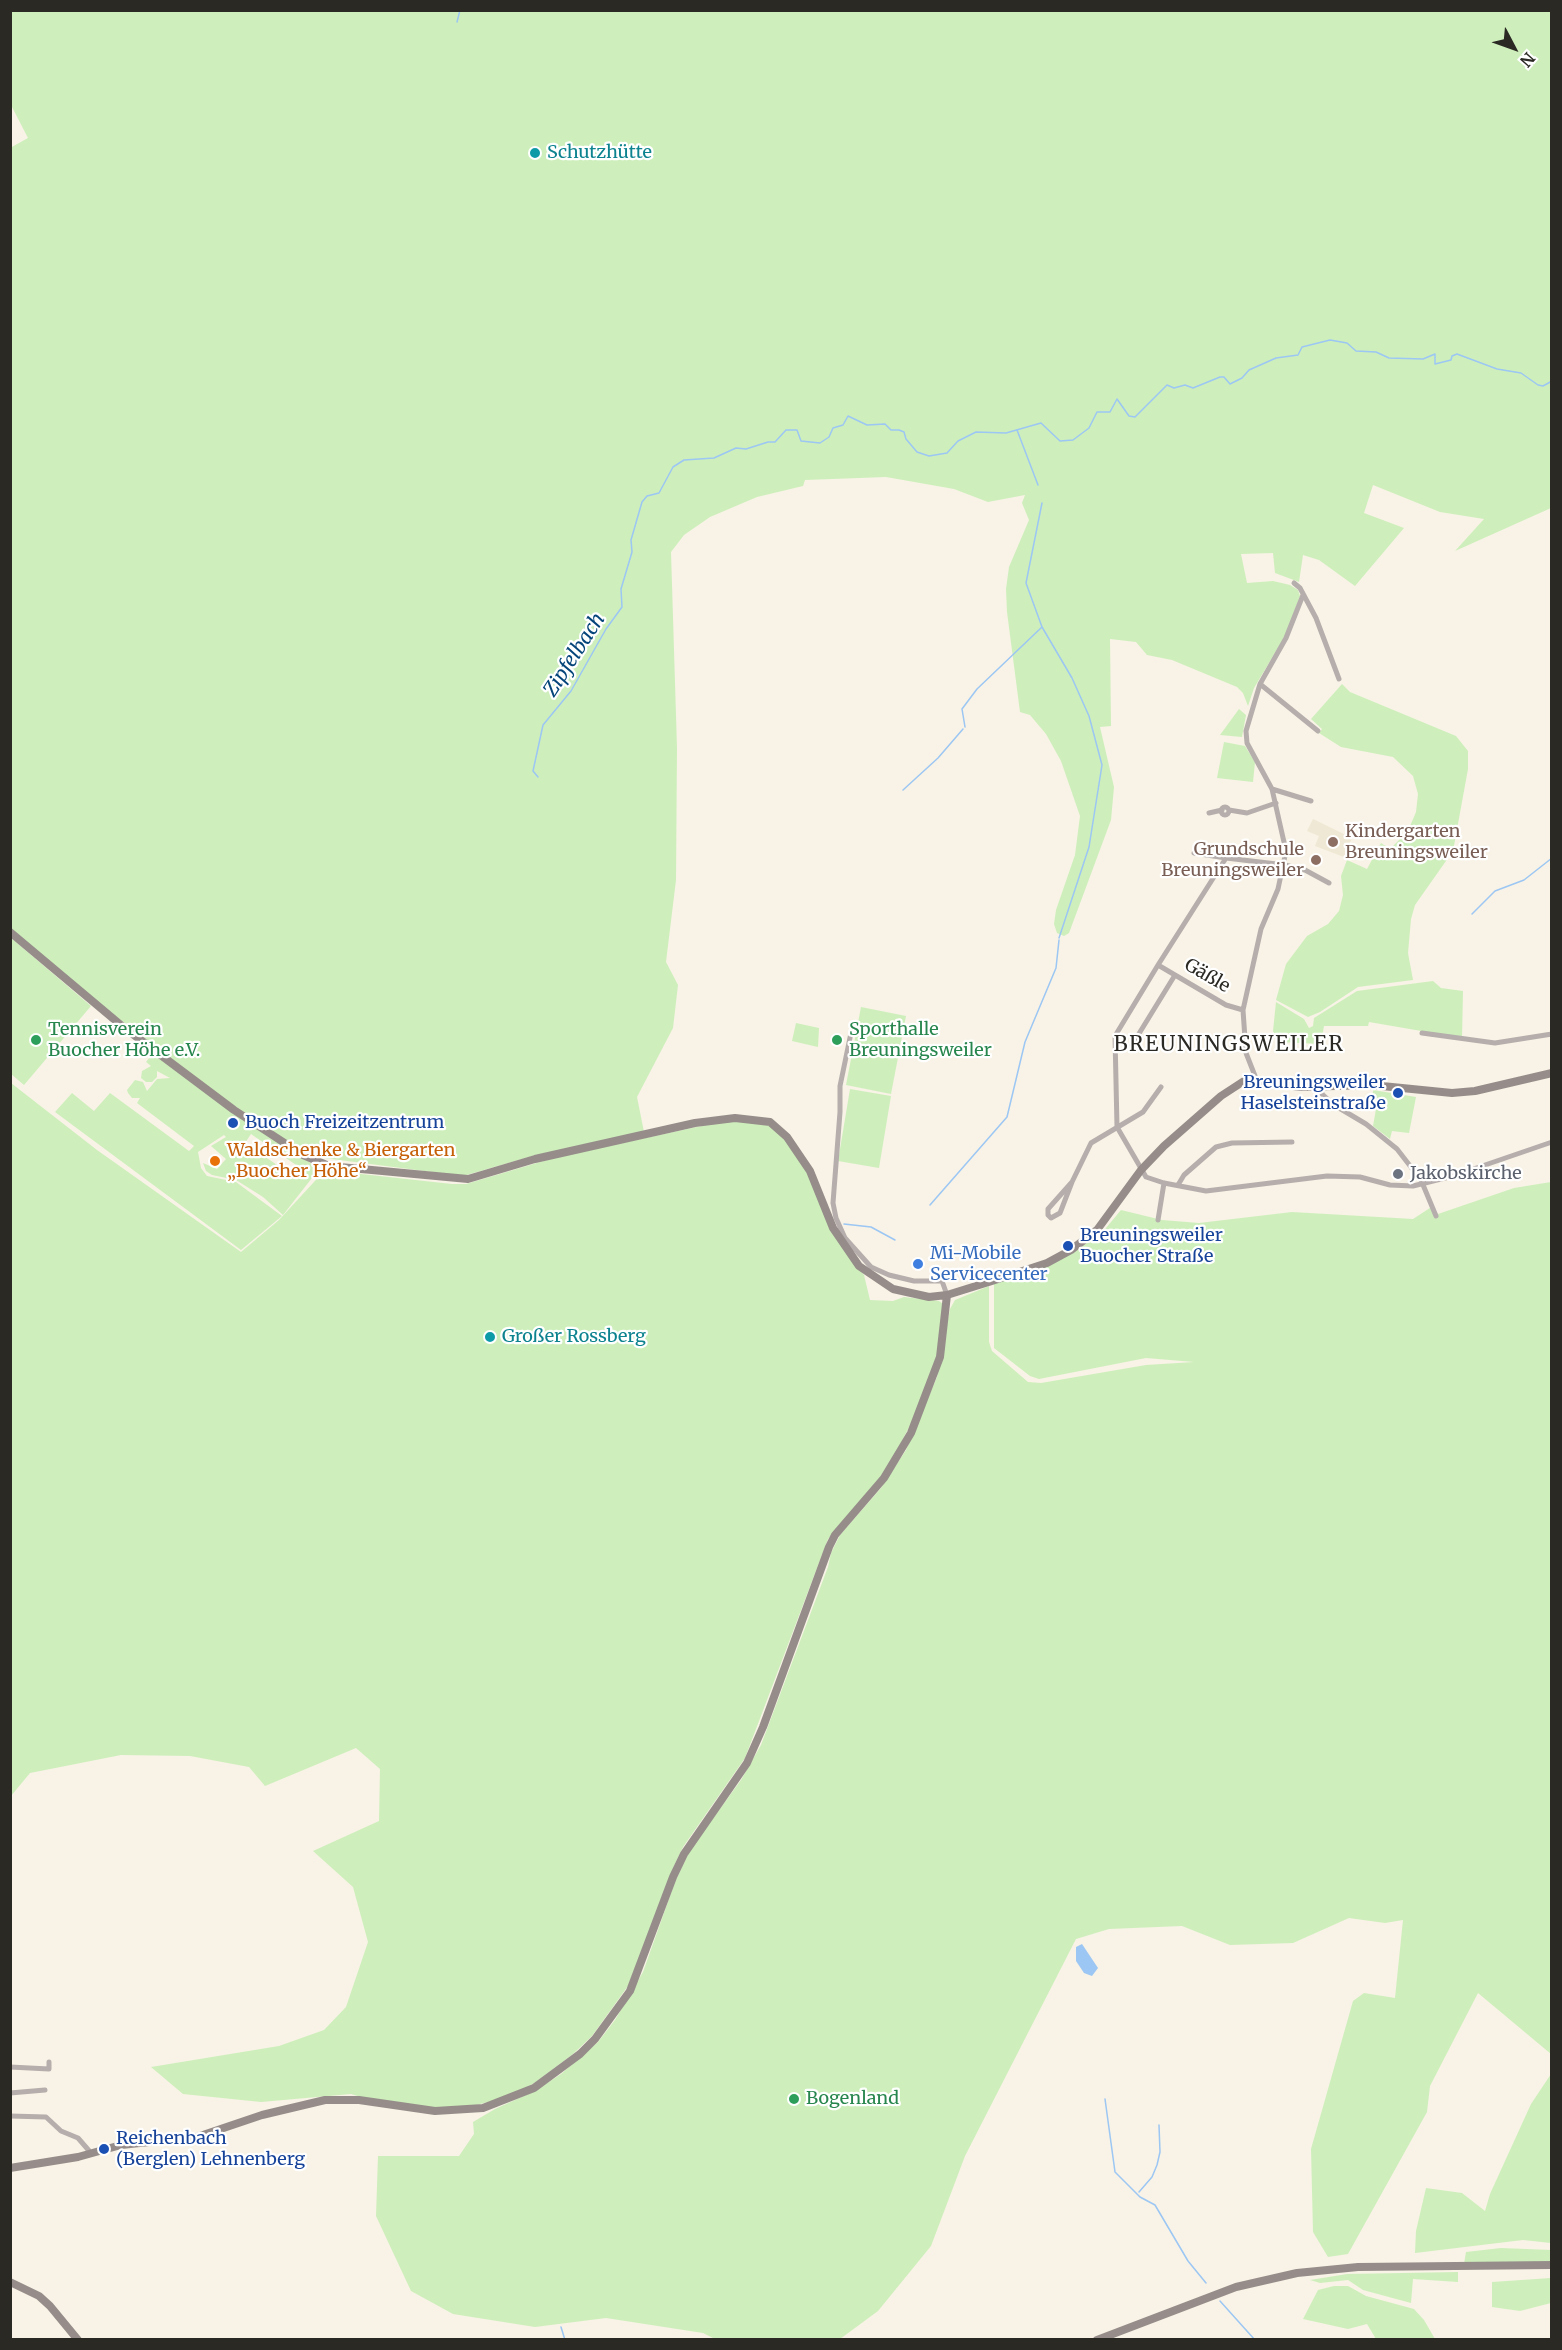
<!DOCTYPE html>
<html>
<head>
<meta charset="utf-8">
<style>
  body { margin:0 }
  #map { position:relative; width:1562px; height:2350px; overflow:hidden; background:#f8f3e6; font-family:Merriweather,serif }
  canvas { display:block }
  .frame { position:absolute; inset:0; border:12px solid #2b2924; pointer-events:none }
  .north { position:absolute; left:1484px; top:18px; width:60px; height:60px; -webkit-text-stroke:4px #fff; paint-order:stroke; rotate:131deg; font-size:16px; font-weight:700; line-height:24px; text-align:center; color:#2b2924 }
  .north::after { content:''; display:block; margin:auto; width:21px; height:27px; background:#2b2924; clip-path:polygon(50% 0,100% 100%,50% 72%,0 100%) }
</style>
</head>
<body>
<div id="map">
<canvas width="1562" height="2350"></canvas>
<div class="frame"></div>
<div class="north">N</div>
</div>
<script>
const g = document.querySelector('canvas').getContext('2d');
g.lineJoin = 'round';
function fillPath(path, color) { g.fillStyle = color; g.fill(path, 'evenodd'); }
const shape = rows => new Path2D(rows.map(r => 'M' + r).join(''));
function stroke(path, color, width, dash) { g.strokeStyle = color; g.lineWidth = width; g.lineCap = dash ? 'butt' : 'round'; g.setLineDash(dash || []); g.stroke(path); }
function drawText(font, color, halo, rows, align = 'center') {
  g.font = font + ' Merriweather,serif'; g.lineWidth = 4.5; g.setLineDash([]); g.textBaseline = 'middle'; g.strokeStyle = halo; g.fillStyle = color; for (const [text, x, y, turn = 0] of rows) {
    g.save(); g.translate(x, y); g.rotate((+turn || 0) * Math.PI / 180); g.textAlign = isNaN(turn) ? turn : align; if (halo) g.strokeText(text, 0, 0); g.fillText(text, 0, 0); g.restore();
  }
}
const built = shape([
  [1313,819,1352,838,1344,857,1315,846,1319,836,1307,831]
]);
const green = shape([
  [11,11,1551,11,1551,508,1455,551,1484,519,1440,512,1373,485,1364,513,1404,528,1355,586,1319,560,1303,555,1299,582,1275,573,1273,553,1241,554,1247,583,1273,581,1290,585,1298,590,1300,596,1285,636,1254,688,1248,706,1243,693,1237,687,1172,660,1147,655,1136,642,1110,639,1111,726,1100,727,1114,787,1111,820,1069,933,1064,936,1057,933,1054,924,1056,910,1075,855,1080,816,1061,761,1046,734,1030,715,1020,712,1007,612,1006,589,1009,567,1029,520,1022,503,1025,495,988,502,954,489,886,477,805,480,803,486,757,497,710,517,684,535,671,552,677,748,676,880,666,962,678,985,673,1028,637,1097,644,1132,536,1155,463,1176,324,1158,288,1142,223,1098,101,1005,11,930,10,148,28,138,11,105],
  [1342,684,1350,692,1456,736,1468,751,1468,769,1453,851,1415,905,1411,919,1408,953,1413,980,1358,987,1320,1012,1308,1017,1276,1000,1286,964,1307,936,1328,924,1339,911,1343,895,1341,876,1347,860,1367,869,1381,843,1390,849,1408,831,1416,812,1418,794,1413,776,1393,757,1341,747,1319,733,1322,729,1311,719],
  [1239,709,1246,715,1242,737,1220,735],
  [1224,742,1245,746,1255,762,1253,782,1217,778],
  [10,937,91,1006,24,1085,11,1074],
  [1433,981,1441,988,1463,991,1462,1038,1369,1022,1368,1026,1324,1026,1321,1044,1279,1042,1273,1031,1276,1002,1304,1019,1309,1028,1313,1026,1314,1018,1357,991],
  [861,1007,906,1016,891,1094,846,1085],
  [796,1023,819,1028,818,1047,792,1041],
  [153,1053,319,1169,283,1215,263,1197,236,1180,212,1175,206,1171,203,1163,217,1169,226,1159,211,1146,226,1137,224,1135,198,1152,201,1168,207,1176,236,1182,282,1216,241,1250,55,1112,72,1093,94,1111,110,1093,189,1151,194,1146,137,1103,140,1098,132,1098,128,1093,127,1090,135,1080,143,1082,147,1091,157,1079,170,1078,157,1071,157,1077,152,1082,146,1082,141,1078,142,1071,151,1066,146,1062],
  [251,1134,302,1169,296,1178,245,1143],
  [11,1083,97,1150,241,1252,279,1220,325,1170,452,1184,466,1184,557,1157,692,1128,732,1120,763,1123,778,1130,808,1171,837,1240,864,1275,870,1300,893,1301,904,1297,939,1301,943,1304,940,1348,924,1398,886,1472,828,1539,745,1758,683,1847,674,1866,628,1986,592,2036,573,2054,536,2082,511,2096,461,2109,394,2107,351,2094,261,2102,183,2094,151,2067,279,2046,324,2030,346,2007,368,1942,353,1887,313,1851,379,1821,380,1769,356,1748,265,1786,249,1767,190,1756,121,1755,30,1773,11,1796],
  [850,1089,891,1096,879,1168,838,1161],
  [1373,1090,1416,1097,1409,1133,1392,1131,1390,1139,1373,1126,1376,1109,1372,1107],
  [1551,1182,1551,2054,1478,1993,1430,2086,1427,2112,1348,2254,1328,2257,1313,2232,1311,2149,1353,2001,1364,1993,1395,1998,1403,1920,1385,1923,1349,1918,1293,1943,1230,1945,1182,1926,1109,1929,1076,1939,965,2156,931,2246,878,2311,840,2339,715,2339,703,2333,606,2318,535,2327,453,2314,411,2291,376,2216,378,2156,459,2156,474,2134,473,2122,495,2109,535,2091,561,2074,598,2042,615,2020,643,1972,675,1882,690,1850,741,1780,761,1745,828,1567,831,1553,840,1535,881,1488,906,1450,937,1377,950,1309,955,1300,989,1286,989,1342,992,1351,1028,1382,1041,1383,1146,1365,1194,1362,1146,1358,1039,1379,1030,1376,994,1348,994,1284,1058,1261,1101,1234,1121,1210,1162,1220,1199,1223,1292,1212,1413,1219,1433,1206,1438,1214,1514,1188],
  [1551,2074,1551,2243,1523,2240,1415,2253,1416,2231,1426,2188,1462,2193,1485,2211,1490,2194,1531,2104],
  [1501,2248,1551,2250,1551,2263,1464,2264,1466,2252],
  [1458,2272,1458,2282,1413,2279,1411,2303,1363,2290,1348,2280,1320,2283,1310,2280,1347,2274],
  [1551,2278,1551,2303,1520,2311,1492,2307,1492,2282],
  [1334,2286,1348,2286,1366,2296,1414,2309,1424,2320,1435,2339,1376,2339,1367,2324,1348,2329,1303,2319,1318,2290]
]);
const water = shape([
  [1082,1944,1098,1968,1092,1976,1084,1973,1076,1961,1076,1947]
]);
const stream = shape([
  [457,22,460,10],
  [1017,430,1038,485],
  [1042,503,1026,583,1042,627,1072,678,1089,716,1102,765,1089,847,1059,938],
  [965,727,962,709,977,689,1042,627],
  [538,777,533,771,543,725,571,691,606,629,622,607,621,589,632,552,631,540,642,502,647,496,659,493,673,467,684,460,714,458,736,448,746,449,768,442,775,442,786,430,797,430,801,441,820,443,829,437,833,428,843,425,848,416,867,425,885,424,891,430,899,430,904,432,906,439,917,452,929,456,947,453,958,441,976,432,1006,433,1041,423,1060,441,1073,440,1089,428,1097,412,1110,412,1117,399,1129,416,1135,417,1167,385,1174,388,1185,385,1193,388,1220,377,1224,377,1230,384,1242,378,1249,370,1276,358,1298,355,1302,347,1330,340,1347,343,1356,351,1376,352,1389,358,1423,359,1435,354,1435,364,1451,360,1452,356,1457,354,1497,369,1521,373,1538,385,1543,386,1552,381],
  [903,790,938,758,963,729],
  [1472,914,1495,891,1524,880,1552,858],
  [930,1205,1007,1117,1025,1042,1056,968,1059,940],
  [844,1224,871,1227,895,1240],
  [1105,2099,1115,2172,1140,2197,1155,2205,1188,2261,1206,2283],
  [1139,2192,1152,2177,1157,2165,1160,2152,1159,2125],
  [1220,2301,1255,2340],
  [561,2327,565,2340]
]);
const street = shape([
  [1294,583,1300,588,1316,618,1339,679],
  [1260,684,1318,731],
  [1272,789,1311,801],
  '1221 811a4 4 0 1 1 8 0a4 4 0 1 1-8 0Z',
  [1229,810,1247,813,1276,803],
  [1209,813,1222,810],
  [1194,853,1226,858],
  [1329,883,1305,870,1285,865,1226,858,1158,965,1115,1036,1117,1127,1146,1177,1164,1183,1206,1191,1327,1176,1360,1177,1390,1185,1413,1186,1453,1176,1552,1142],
  [1158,965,1226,1005,1243,1010],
  [851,1033,840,1086,840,1112,833,1203,836,1218,845,1238,871,1267,889,1275,914,1281,942,1281,947,1295],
  [1422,1033,1495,1043,1552,1034],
  [1132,1045,1175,975],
  [1257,1081,1246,1053,1243,1010,1261,929,1278,889,1286,851,1272,789,1247,743,1246,731,1260,684,1286,638,1303,595],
  [1321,1087,1322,1094,1334,1105,1366,1124,1397,1149,1421,1180,1436,1216],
  [1072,1182,1091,1143,1143,1112,1161,1087],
  [1072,1182,1060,1213,1051,1218,1048,1215,1048,1209,1072,1182],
  [1178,1185,1184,1175,1216,1147,1232,1143,1292,1142],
  [1158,1220,1164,1183],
  [10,2067,49,2069,49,2062],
  [10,2093,45,2090],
  [10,2116,46,2117,61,2131,78,2138,91,2153]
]);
const secondary = shape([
  [10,932,122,1026,234,1110,303,1155,329,1166,468,1179,535,1159,695,1123,735,1118,770,1122,787,1137,810,1171,833,1228,859,1266,893,1289,929,1297,947,1295,992,1281,1047,1263,1071,1250,1097,1230,1141,1170,1164,1146,1221,1096,1244,1081,1257,1081,1300,1087,1372,1085,1452,1093,1475,1091,1552,1073],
  [10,2168,78,2157,121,2145,197,2137,262,2115,325,2100,359,2100,435,2111,483,2108,534,2088,580,2054,595,2039,630,1991,673,1877,684,1854,747,1763,763,1727,829,1547,835,1535,884,1478,911,1433,940,1357,947,1295],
  [10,2282,39,2296,50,2306,78,2340],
  [1097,2340,1236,2287,1297,2273,1358,2267,1552,2265]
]);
const markers = [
  [535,153,6,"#0f9aa8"],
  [1333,842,6,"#8d6e63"],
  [1316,860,6,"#8d6e63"],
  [36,1040,6,"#2e9e5b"],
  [837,1040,6,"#2e9e5b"],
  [1398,1093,6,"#1a4fb4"],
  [233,1123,6,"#1a4fb4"],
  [215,1161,6,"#e8710a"],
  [1398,1174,6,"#6b7280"],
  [1068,1246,6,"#1a4fb4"],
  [918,1264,6,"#3f7fe0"],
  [490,1337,6,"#0f9aa8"],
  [794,2099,6,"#2e9e5b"],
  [104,2149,6,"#1a4fb4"]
];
const cultureNames = [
  ["Schutzhütte",547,153],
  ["Großer Rossberg",502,1337]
];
const educationNames = [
  ["Kindergarten",1345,832],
  ["Breuningsweiler",1345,853],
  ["Grundschule",1304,850,"right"],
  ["Breuningsweiler",1304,871,"right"]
];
const streetNames = [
  ["Gäßle",1207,976,30]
];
const leisureNames = [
  ["Tennisverein",48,1030],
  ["Buocher Höhe e.V.",48,1051],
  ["Sporthalle",849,1030],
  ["Breuningsweiler",849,1051],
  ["Bogenland",806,2099]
];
const transitNames = [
  ["Breuningsweiler",1386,1083,"right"],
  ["Haselsteinstraße",1386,1104,"right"],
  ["Buoch Freizeitzentrum",245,1123],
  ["Breuningsweiler",1080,1236],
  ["Buocher Straße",1080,1257],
  ["Reichenbach",116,2139],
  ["(Berglen) Lehnenberg",116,2160]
];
const foodNames = [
  ["Waldschenke & Biergarten",227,1151],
  ["„Buocher Höhe“",227,1172]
];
const worshipNames = [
  ["Jakobskirche",1410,1174]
];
const shopNames = [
  ["Mi-Mobile",930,1254],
  ["Servicecenter",930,1275]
];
const waterNames = [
  ["Zipfelbach",575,655,-57]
];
const quarterNames = [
  ["BREUNINGSWEILER",1229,1045]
];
fillPath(built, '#efe8d4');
fillPath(green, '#ceefbc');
fillPath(water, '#9cc6f3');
stroke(stream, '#9cc6f3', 1.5);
stroke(street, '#b5aeac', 5);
stroke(secondary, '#968d8a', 8);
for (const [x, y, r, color] of markers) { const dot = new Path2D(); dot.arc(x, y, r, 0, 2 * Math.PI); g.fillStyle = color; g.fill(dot); stroke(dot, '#fff', 2); }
drawText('18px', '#0d838f', '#fff', cultureNames, 'left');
drawText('18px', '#785e54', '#fff', educationNames, 'left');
drawText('18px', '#2b2924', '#fff', streetNames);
drawText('18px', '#27864d', '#fff', leisureNames, 'left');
drawText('18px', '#164399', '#fff', transitNames, 'left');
drawText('18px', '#c56008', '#fff', foodNames, 'left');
drawText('18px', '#5b616d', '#fff', worshipNames, 'left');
drawText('18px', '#366cbe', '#fff', shopNames, 'left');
drawText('italic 20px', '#05457a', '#fff', waterNames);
g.letterSpacing = '1.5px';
drawText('21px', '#2b2924', '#fff', quarterNames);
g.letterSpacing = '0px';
</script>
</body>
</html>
